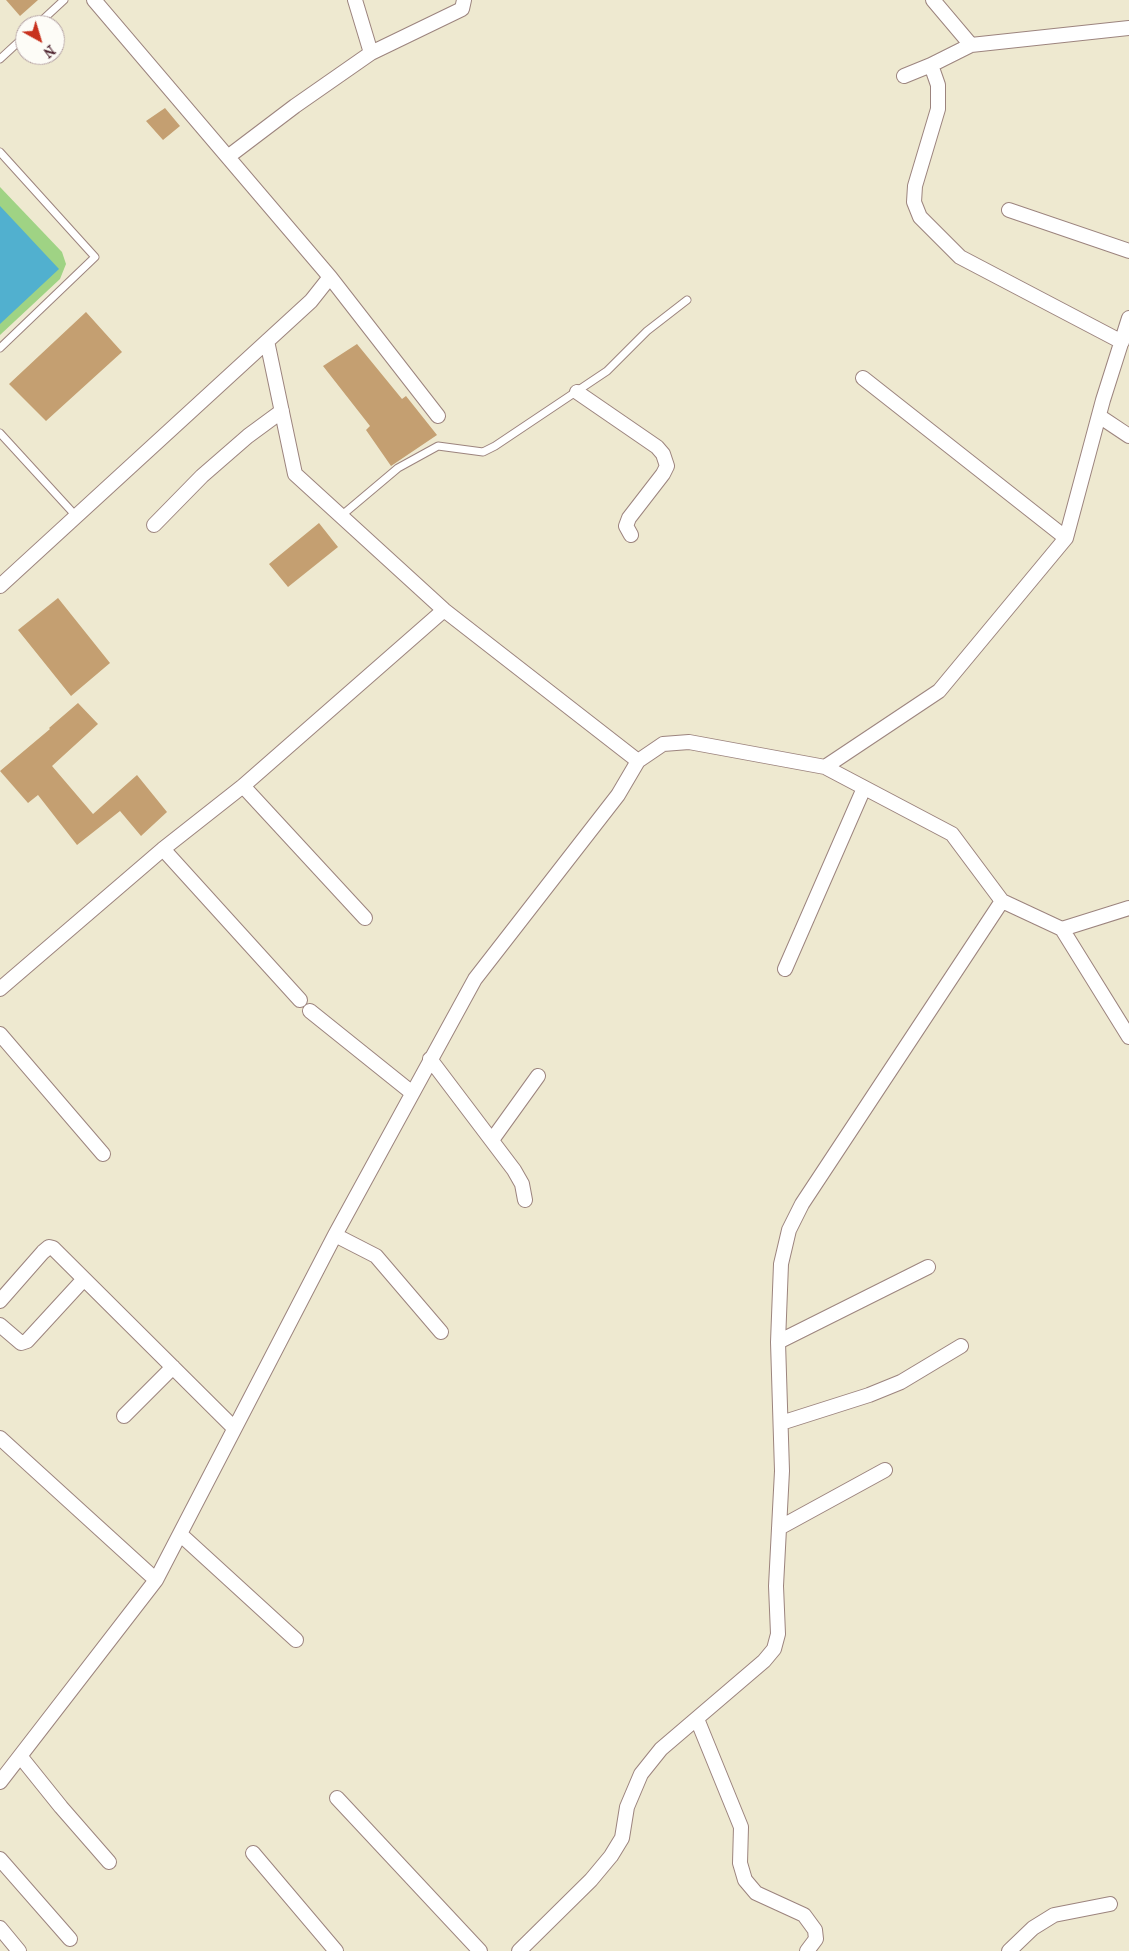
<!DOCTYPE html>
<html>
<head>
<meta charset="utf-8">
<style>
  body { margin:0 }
  #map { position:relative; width:1129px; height:1951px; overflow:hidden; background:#eee9d0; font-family:"IM FELL French Canon",serif }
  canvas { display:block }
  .north { position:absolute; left:15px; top:15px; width:50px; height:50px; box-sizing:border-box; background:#fdfcf7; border:1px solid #b5a4a5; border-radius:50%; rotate:141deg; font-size:14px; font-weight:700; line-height:20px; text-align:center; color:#4a1f2b }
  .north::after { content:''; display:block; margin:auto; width:18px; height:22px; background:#c8321e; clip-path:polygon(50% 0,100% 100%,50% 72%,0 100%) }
</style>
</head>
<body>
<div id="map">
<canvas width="1129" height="1951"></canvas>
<div class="north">N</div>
</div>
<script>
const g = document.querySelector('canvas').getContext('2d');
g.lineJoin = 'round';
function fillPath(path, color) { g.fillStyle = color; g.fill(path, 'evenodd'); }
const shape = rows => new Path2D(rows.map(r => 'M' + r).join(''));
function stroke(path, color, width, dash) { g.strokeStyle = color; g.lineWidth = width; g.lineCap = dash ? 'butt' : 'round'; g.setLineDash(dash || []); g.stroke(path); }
const green = shape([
  [0,187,62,252,66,264,60,279,0,335]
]);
const water = shape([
  [0,206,59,269,0,324]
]);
const building = shape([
  [6,0,38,0,20,16],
  [165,108,180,126,163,140,146,121],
  [86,312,122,352,46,421,9,384],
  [357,344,402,399,406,396,437,435,391,466,366,430,370,426,323,366],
  [319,523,338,547,288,587,269,564],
  [58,598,110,663,71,696,18,630],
  [78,703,98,724,52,766,93,814,137,775,167,812,141,836,120,811,77,845,38,795,28,803,0,771,50,729,49,728]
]);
const service = shape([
  [37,25,64,0],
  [0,59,25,36],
  [0,152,95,257,0,348],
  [0,433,76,516],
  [341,516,398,468,438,446,483,452,495,446,607,371,647,331,687,300]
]);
const minor = shape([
  [355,0,371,53],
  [933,0,971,45,1129,28],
  [971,45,931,65,938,85,938,109,915,186,914,202,920,217,960,257,1122,342],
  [904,76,931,65],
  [229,156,295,106,371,53,462,9,464,0],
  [1009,210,1129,251],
  [330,277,438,416],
  [863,378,1066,538],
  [577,392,657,447,663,454,667,466,663,474,629,518,626,526,631,535],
  [1099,416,1129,436],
  [154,525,202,476,248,436,282,411],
  [0,586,311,301,330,277,94,0],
  [638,761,663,744,689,742,825,767,952,834,1002,901,1062,929,1129,908],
  [825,767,939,691,1066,538,1103,400,1129,318],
  [243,786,365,918],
  [163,849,300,1000],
  [1062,929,1129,1037],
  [785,969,864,788],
  [0,989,163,849,243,786,444,610],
  [310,1011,411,1092],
  [0,1034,103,1154],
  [430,1059,514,1170,522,1184,525,1200],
  [492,1140,538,1076],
  [335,1235,376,1256,441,1332],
  [0,1301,43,1252,49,1247,53,1248,234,1428],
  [0,1325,21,1343,27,1341,84,1279],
  [778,1342,928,1267],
  [124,1416,173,1367],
  [781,1423,869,1395,901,1382,961,1346],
  [0,1438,156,1580],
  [779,1528,885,1470],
  [180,1534,296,1640],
  [697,1719,741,1827,740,1863,745,1880,756,1893,804,1915,815,1930,816,1939,807,1951],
  [20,1756,61,1807,109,1862],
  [0,1782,156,1580,335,1235,475,979,618,795,638,761,444,610,295,474,267,341],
  [337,1798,480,1951],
  [253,1853,336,1951],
  [0,1859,70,1939],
  [0,1928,19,1951],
  [519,1951,591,1880,611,1856,622,1838,627,1807,641,1774,661,1749,764,1661,774,1649,778,1634,776,1586,782,1471,778,1342,781,1264,789,1230,802,1204,1002,901],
  [1009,1951,1033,1928,1054,1915,1110,1904]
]);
fillPath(green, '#9fd384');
fillPath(water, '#51b0cf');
fillPath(building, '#c49f71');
stroke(service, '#9c847e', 9);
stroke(minor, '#9c847e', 16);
stroke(service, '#fff', 7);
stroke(minor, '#fff', 14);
</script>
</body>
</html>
